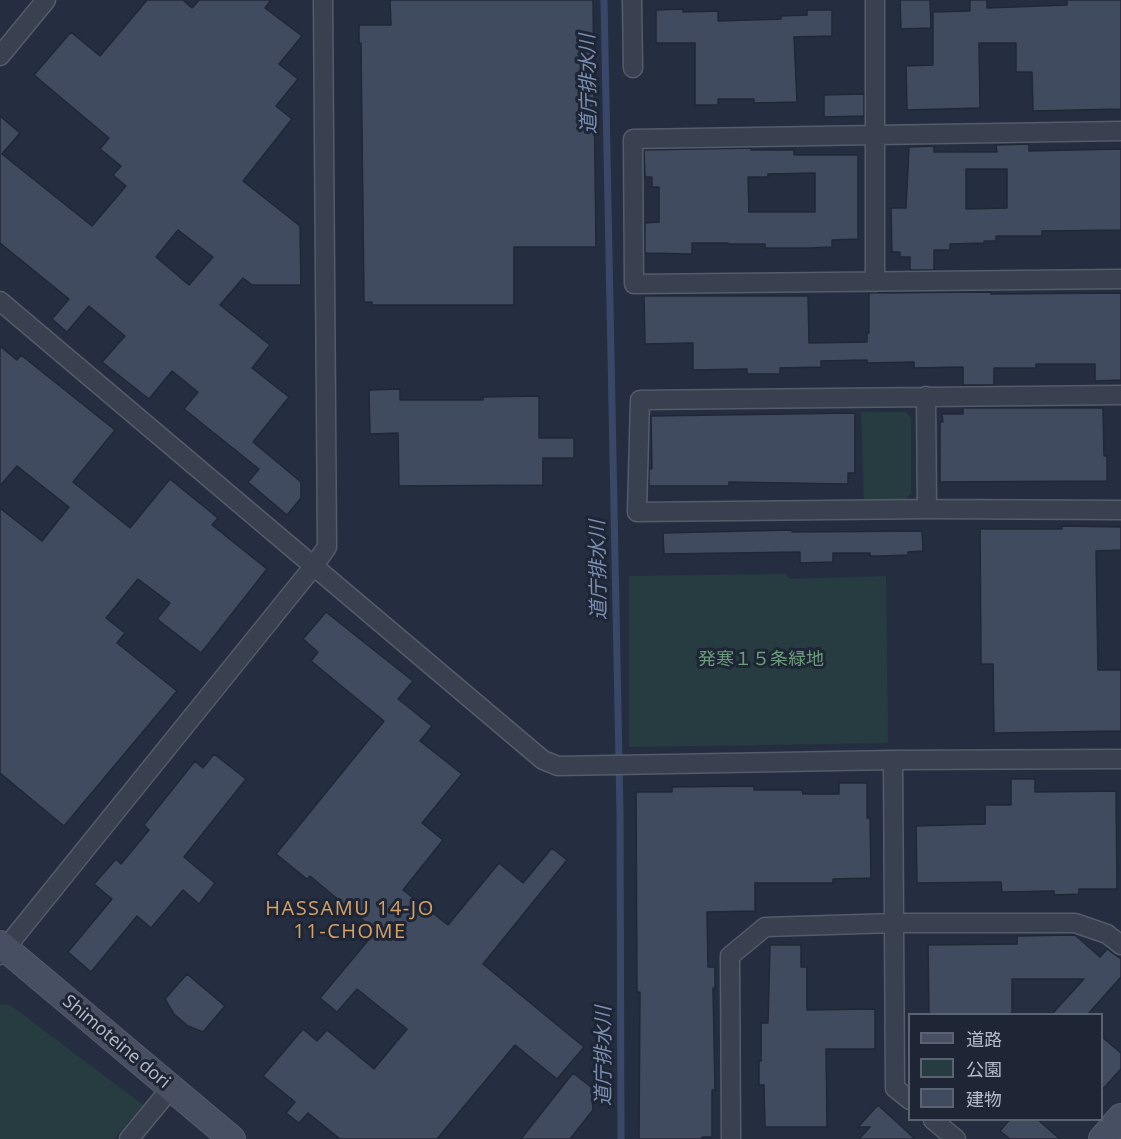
<!DOCTYPE html>
<html>
<head>
<meta charset="utf-8">
<style>
  body { margin:0 }
  #map { position:relative; width:1121px; height:1139px; overflow:hidden; background:#252e40; font-family:"Open Sans","Noto Sans JP",sans-serif }
  canvas { display:block }
  .legend { position:absolute; left:908px; top:1013px; width:195px; height:108px; box-sizing:border-box; background:#1e2635; border:2px solid #5b6271; margin:0; padding:8px 10px; list-style:none; font-size:18px; color:#b6bccb }
  .legend li { display:flex; align-items:center; gap:12px; height:30px }
  .legend b { width:30px; border:2px solid #5b6271 }
</style>
</head>
<body>
<div id="map">
<canvas width="1121" height="1139"></canvas>
<ul class="legend">
<li><b style="height:8px;background:#474f63"></b>道路</li>
<li><b style="height:16px;background:#273c41"></b>公園</li>
<li><b style="height:16px;background:#414b60"></b>建物</li>
</ul>
</div>
<script>
const g = document.querySelector('canvas').getContext('2d');
g.lineJoin = 'round';
function fillPath(path, color) { g.fillStyle = color; g.fill(path, 'evenodd'); }
const shape = rows => new Path2D(rows.map(r => 'M' + r).join(''));
function stroke(path, color, width, dash) { g.strokeStyle = color; g.lineWidth = width; g.lineCap = dash ? 'butt' : 'round'; g.setLineDash(dash || []); g.stroke(path); }
function drawText(font, color, halo, rows, align = 'center') {
  g.font = font + ' "Open Sans","Noto Sans JP",sans-serif'; g.lineWidth = 6; g.setLineDash([]); g.textBaseline = 'middle'; g.strokeStyle = halo; g.fillStyle = color; for (const [text, x, y, turn = 0] of rows) {
    g.save(); g.translate(x, y); g.rotate((+turn || 0) * Math.PI / 180); g.textAlign = isNaN(turn) ? turn : align; if (halo) g.strokeText(text, 0, 0); g.fillText(text, 0, 0); g.restore();
  }
}
const green = shape([
  [861,412,906,412,911,418,911,494,905,499,864,499],
  [786,574,790,579,886,576,888,743,629,747,629,576],
  [0,1004,10,1005,143,1105,114,1139,0,1139]
]);
const stream = shape([
  [604,0,620,812,621,1139]
]);
const building = shape([
  [147,0,183,0,192,8,199,0,271,0,265,8,302,36,279,64,298,79,276,106,292,119,243,181,300,226,301,285,252,285,243,278,220,305,270,345,252,368,289,397,253,442,301,482,301,498,287,515,248,482,259,469,184,409,198,392,172,371,149,399,102,362,125,336,89,306,67,332,52,319,69,299,0,243,0,116,20,133,2,154,92,226,126,186,113,175,121,166,100,149,109,138,34,75,71,32,100,56,147,0],
  [178,230,213,257,189,285,156,257,178,230],
  [390,0,593,0,596,247,514,247,514,305,372,305,372,302,364,302,361,43,359,43,359,25,391,25,390,0],
  [900,0,930,0,931,28,901,29,900,0],
  [970,0,987,0,987,8,1067,5,1067,0,1121,0,1121,109,1033,111,1032,72,1016,72,1016,43,979,43,980,108,907,110,906,66,933,65,933,12,970,11,970,0],
  [683,9,683,12,718,11,718,21,781,19,781,16,807,15,807,10,832,10,832,36,794,37,797,102,754,103,754,99,718,99,718,105,695,105,695,43,656,43,656,10,683,9],
  [864,94,864,116,824,117,824,95,864,94],
  [1029,144,1029,151,1121,149,1121,230,1042,231,1042,236,996,236,996,241,984,241,984,243,950,244,950,250,934,250,934,270,910,270,910,257,900,257,900,252,892,252,891,208,906,208,909,147,934,146,934,152,997,152,996,145,1029,144],
  [966,169,1007,169,1007,208,966,209,966,169],
  [751,148,751,150,794,150,794,155,858,155,858,239,832,240,832,247,810,248,765,248,765,244,728,244,728,243,692,243,692,254,645,253,645,223,659,222,659,187,652,187,652,177,645,177,644,150,751,148],
  [815,173,815,212,749,212,748,177,768,177,768,174,815,173],
  [991,292,991,294,1121,293,1121,380,1095,381,1095,364,1036,364,1036,368,994,368,994,385,963,385,963,367,914,368,914,362,867,363,867,360,821,361,821,367,780,368,780,374,747,374,747,369,693,370,693,343,645,344,644,296,808,296,809,343,867,342,867,333,869,333,869,293,991,292],
  [0,346,17,360,21,355,115,430,73,482,130,528,170,479,218,518,212,525,267,569,201,653,157,619,170,603,138,579,106,618,125,633,117,643,177,691,64,826,0,773,0,508,42,541,69,507,17,466,0,486,0,346],
  [400,389,400,400,483,400,483,397,539,396,539,438,574,438,574,458,543,458,543,485,399,486,398,433,370,434,369,390,400,389],
  [963,408,1103,408,1104,456,1107,456,1107,481,940,482,940,422,943,422,942,414,963,414,963,408],
  [855,413,855,473,848,473,848,484,729,482,729,486,649,486,649,469,652,469,651,416,855,413],
  [1062,526,1121,527,1121,550,1096,551,1098,670,1121,670,1121,731,994,733,993,664,981,664,980,529,1062,529,1062,526],
  [792,530,792,532,922,531,923,551,908,552,908,555,881,556,870,556,870,553,833,553,833,562,800,563,800,552,664,554,663,533,792,530],
  [326,612,413,681,398,699,432,726,420,741,462,774,422,823,443,840,403,890,448,925,499,863,523,883,552,848,567,860,483,964,584,1047,557,1079,515,1045,437,1139,340,1139,308,1113,299,1123,286,1113,295,1102,263,1076,303,1029,317,1041,327,1030,374,1069,407,1029,357,989,337,1012,320,998,376,931,310,876,307,879,276,854,384,721,311,661,318,652,303,639,326,612],
  [214,754,246,779,184,857,215,883,199,904,183,890,151,928,137,916,91,972,68,952,112,899,94,884,116,859,121,864,149,830,144,825,195,761,203,768,214,754],
  [1011,779,1035,779,1035,792,1116,791,1117,889,1079,889,1079,894,1054,895,1054,891,1002,892,1001,882,917,883,916,826,985,824,985,805,1011,805,1011,779],
  [839,783,867,783,867,818,870,818,871,878,833,879,833,883,755,883,755,911,707,912,708,967,715,967,715,988,713,988,715,1090,712,1090,712,1137,702,1137,702,1139,639,1139,640,992,637,992,636,792,672,792,672,787,754,786,754,790,802,790,803,794,839,794,839,783],
  [1075,935,1100,957,1107,949,1121,959,1121,977,1088,1014,1052,1014,1084,979,1012,979,1012,1014,929,1014,928,945,1017,944,1017,936,1075,935],
  [770,945,801,945,801,967,807,967,807,1010,875,1009,875,1049,826,1049,827,1127,765,1127,764,1085,759,1085,759,1061,761,1061,761,1023,768,1023,770,945],
  [187,974,225,1006,203,1032,188,1026,174,1014,165,999,187,974],
  [1101,1036,1121,1053,1121,1069,1101,1091,1101,1036],
  [573,1073,591,1087,593,1110,570,1139,521,1139,573,1073],
  [878,1105,901,1126,915,1139,859,1139,870,1127,858,1127,878,1105],
  [1010,1119,1037,1119,1060,1139,1010,1139,1000,1131,1010,1119]
]);
const street = shape([
  [632,0,633,68],
  [875,0,875,282],
  [0,56,46,0],
  [1121,131,633,139,634,284,1121,279],
  [0,301,543,760,558,766,893,760,1121,759],
  [1121,395,640,400,637,512,927,509,1121,510],
  [926,396,927,509],
  [893,760,895,1088,910,1100],
  [0,955,313,567,327,547,323,0],
  [933,1120,956,1139],
  [129,1139,171,1088],
  [731,1139,730,956,765,927,894,923,1075,923,1107,934,1121,945]
]);
const secondary = shape([
  [0,944,232,1139],
  [1102,1139,1121,1117]
]);
const parkNames = [
  ["発寒１５条緑地",761,660]
];
const streetNames = [
  ["Shimoteine dori",116,1042,40]
];
const waterNames = [
  ["道庁排水川",589,84,-91],
  ["道庁排水川",599,570,-91],
  ["道庁排水川",604,1056,-90]
];
const neighbourhoodNames = [
  ["HASSAMU 14-JO",350,909],
  ["11-CHOME",350,932]
];
fillPath(green, '#273c41');
stroke(stream, '#394868', 7);
fillPath(building, '#414b60');
stroke(building, '#202837', 1.5);
stroke(street, '#545c6b', 21);
stroke(secondary, '#545c6b', 28);
stroke(street, '#394150', 18);
stroke(secondary, '#474f63', 26);
drawText('18px', '#6c9c7c', '#1e2635', parkNames);
drawText('18px', '#b6bccb', '#1e2635', streetNames);
drawText('italic 20px', '#7c8fb2', '#1e2635', waterNames);
g.letterSpacing = '1.5px';
drawText('20px', '#d7a064', '#1e2635', neighbourhoodNames);
g.letterSpacing = '0px';
</script>
</body>
</html>
